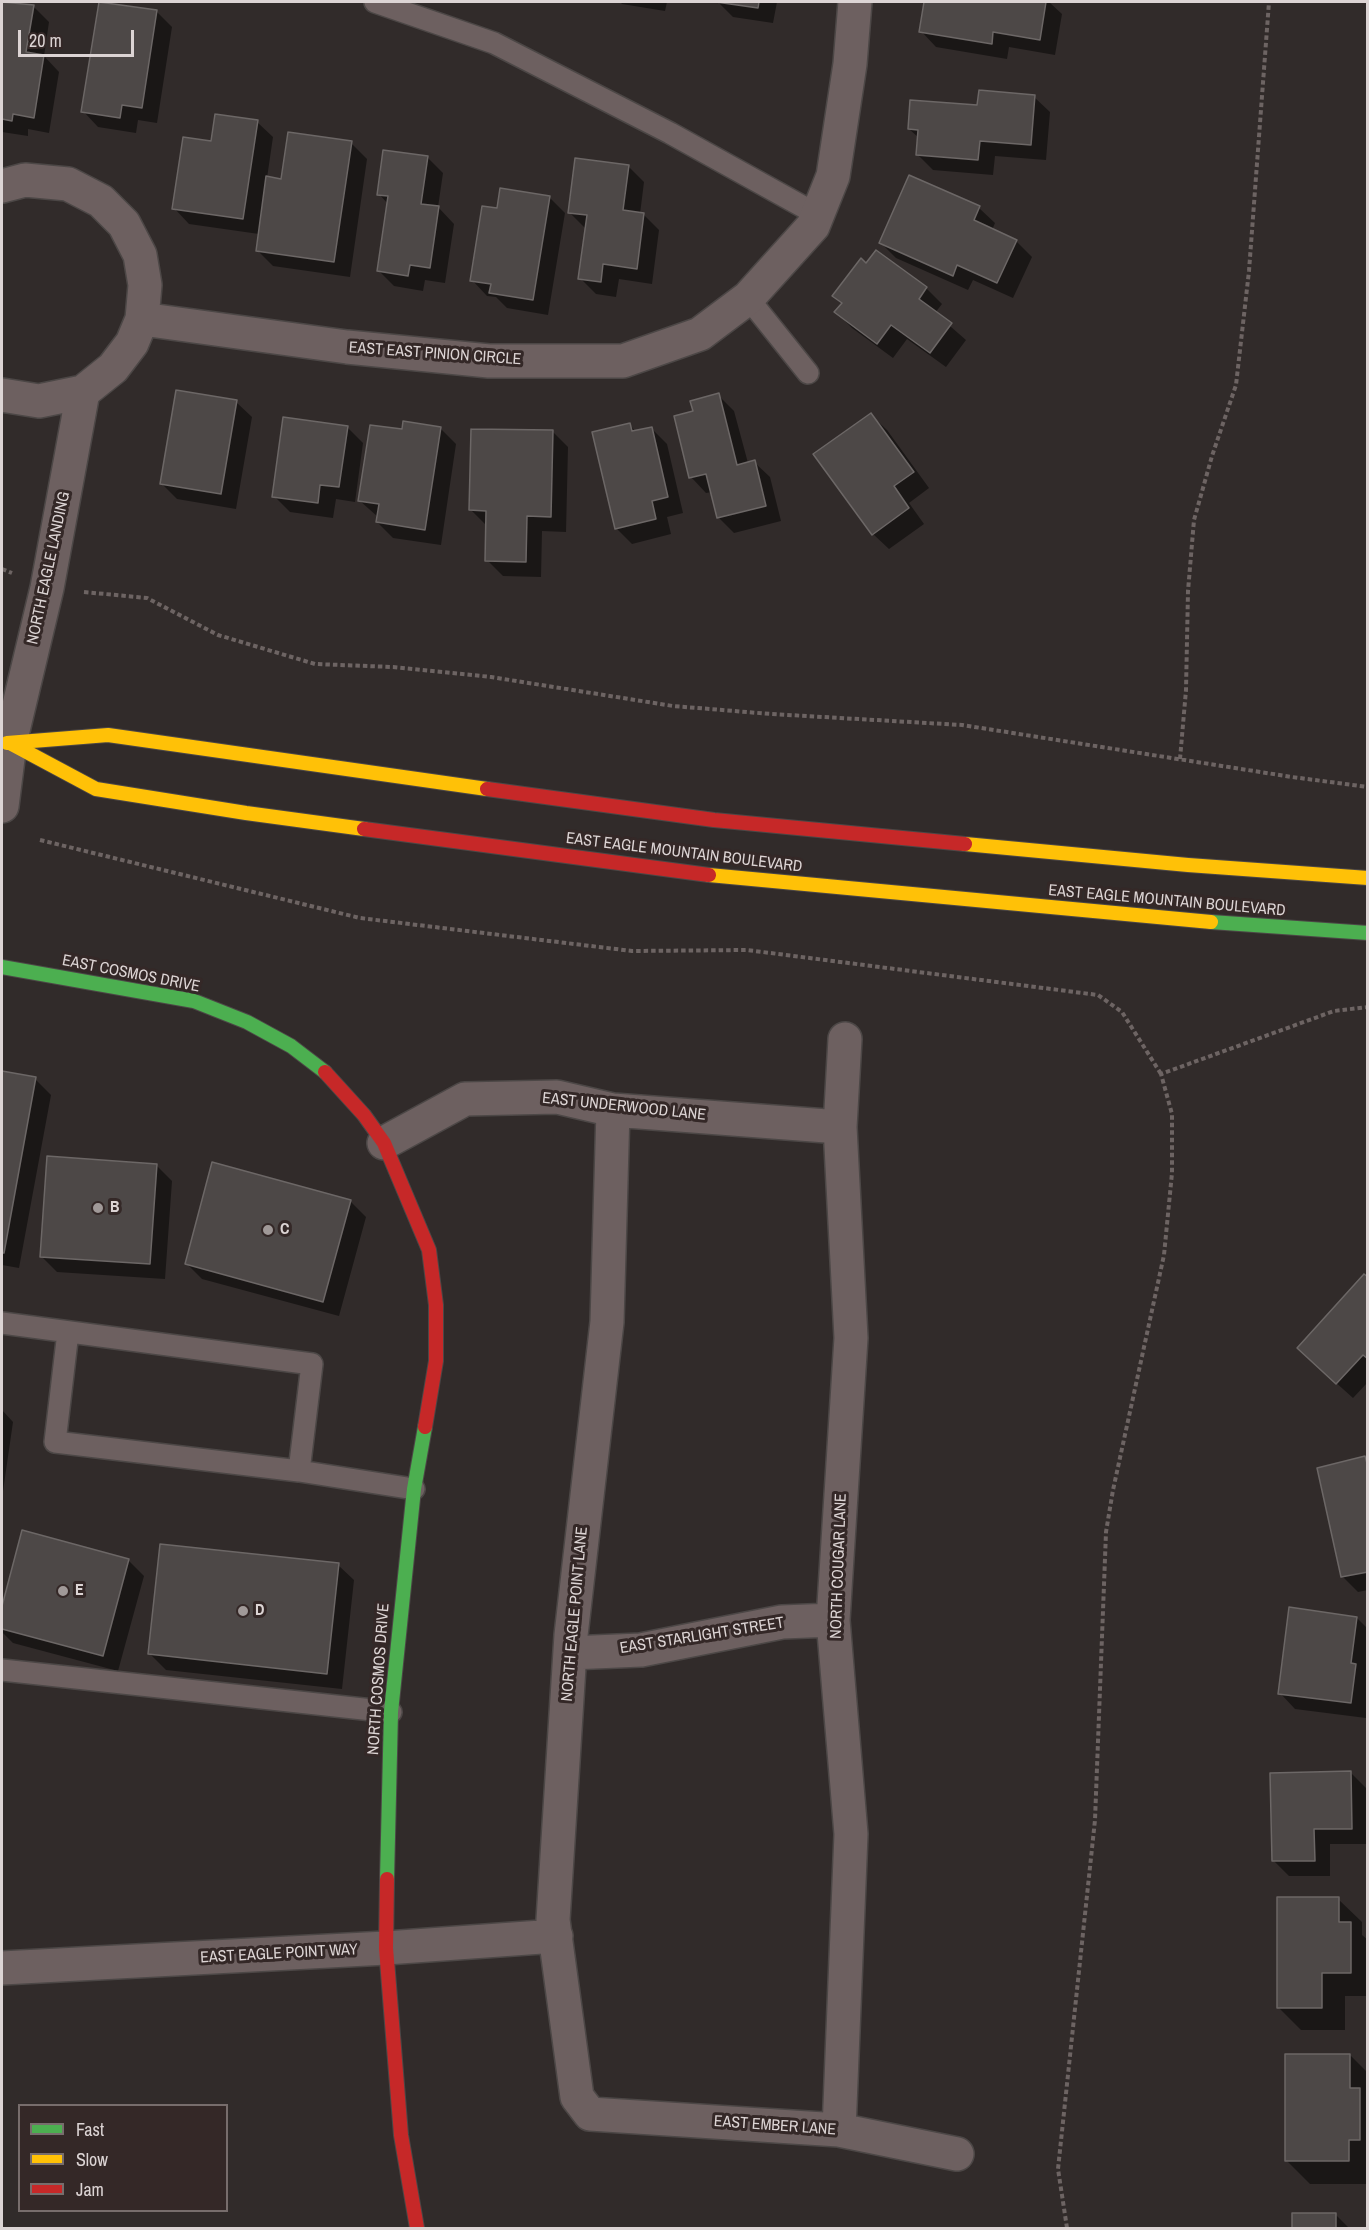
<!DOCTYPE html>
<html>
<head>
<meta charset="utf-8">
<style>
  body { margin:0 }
  #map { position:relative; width:1369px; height:2230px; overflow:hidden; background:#312b2a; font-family:"Archivo Narrow",sans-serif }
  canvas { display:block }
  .frame { position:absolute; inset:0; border:3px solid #dcd4d4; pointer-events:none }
  .legend { position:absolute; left:18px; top:2104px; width:210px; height:108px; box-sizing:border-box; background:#342827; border:2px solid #776d6c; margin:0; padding:8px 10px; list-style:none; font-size:18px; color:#dcd4d4 }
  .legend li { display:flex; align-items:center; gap:12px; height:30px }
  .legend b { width:30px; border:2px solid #776d6c }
  .scale { position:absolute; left:18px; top:30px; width:116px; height:27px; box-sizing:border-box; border:3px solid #dcd4d4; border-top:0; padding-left:8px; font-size:18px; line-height:21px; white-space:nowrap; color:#dcd4d4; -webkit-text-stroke:4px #342827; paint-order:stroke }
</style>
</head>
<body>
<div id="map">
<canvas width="1369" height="2230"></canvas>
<div class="frame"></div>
<ul class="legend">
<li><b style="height:8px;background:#4caf50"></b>Fast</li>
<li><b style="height:8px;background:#ffc107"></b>Slow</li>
<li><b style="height:8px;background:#c62828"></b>Jam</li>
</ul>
<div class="scale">20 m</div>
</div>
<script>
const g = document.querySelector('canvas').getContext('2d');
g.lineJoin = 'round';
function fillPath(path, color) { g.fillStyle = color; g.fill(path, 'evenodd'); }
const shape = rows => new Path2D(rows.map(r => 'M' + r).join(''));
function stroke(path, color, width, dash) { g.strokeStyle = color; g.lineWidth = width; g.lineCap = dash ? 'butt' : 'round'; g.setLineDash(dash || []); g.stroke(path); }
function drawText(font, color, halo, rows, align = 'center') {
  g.font = font + ' "Archivo Narrow",sans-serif'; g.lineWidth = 6; g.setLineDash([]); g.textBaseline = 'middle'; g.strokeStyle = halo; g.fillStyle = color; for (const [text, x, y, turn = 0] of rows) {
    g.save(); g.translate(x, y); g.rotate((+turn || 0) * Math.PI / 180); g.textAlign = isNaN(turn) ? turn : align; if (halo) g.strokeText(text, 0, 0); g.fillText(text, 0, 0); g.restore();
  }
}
const shadow = shape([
  [2,2,34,7,49,22,44,56,59,72,49,133,28,129,28,136,2,132],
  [620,2,667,2,665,11,622,4],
  [718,2,777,2,773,23,733,17],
  [926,2,1049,2,1062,14,1055,55,1009,47,1007,59,936,47,921,31],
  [156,11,172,27,157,123,138,120,136,133,98,127,83,111],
  [1034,97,1050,112,1046,160,995,156,993,175,933,170,917,154,919,138,909,129,978,107],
  [257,122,273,137,267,178,282,180,351,143,367,159,350,277,273,266,257,250,259,234,189,224,174,208],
  [428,158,443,173,438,207,454,224,445,283,425,280,423,291,394,286,378,270,388,204,379,194],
  [629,167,644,182,640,214,643,214,659,230,652,284,619,279,616,297,596,294,580,278,585,228,569,212],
  [549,197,565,213,548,315,507,308,496,297,487,296,472,280,498,210],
  [979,208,995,223,992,230,1016,241,1032,257,1013,298,973,280,968,290,896,258,881,243],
  [867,265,926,288,942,304,935,313,966,340,946,367,907,339,893,358,852,328,836,312],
  [718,395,734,411,748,463,754,462,770,477,781,521,734,533,718,517,712,492,706,493,691,477,695,412],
  [236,402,252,417,236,509,177,499,161,483],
  [871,415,887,430,929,488,909,503,924,524,889,549,873,534],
  [630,425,636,432,651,428,667,444,683,513,667,517,671,534,632,544,616,528],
  [347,427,363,443,355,502,336,499,333,518,290,512,274,496],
  [440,428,456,444,441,545,393,538,377,522,378,517,360,501,403,431],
  [552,431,568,447,566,532,542,531,541,577,503,576,487,560,486,525,471,510],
  [2,1073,35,1079,51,1095,19,1268,2,1265],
  [156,1165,172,1181,165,1279,57,1272,41,1256],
  [350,1201,366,1217,339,1316,202,1279,186,1263],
  [1368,1279,1368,1382,1353,1398,1314,1363],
  [2,1410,13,1422,2,1498],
  [1365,1458,1368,1460,1368,1590,1358,1592,1342,1576],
  [23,1532,128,1560,144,1576,118,1671,13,1643,2,1632,2,1613],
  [338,1565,354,1580,342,1689,166,1670,150,1654],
  [1357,1618,1368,1629,1366,1718,1295,1709,1280,1693],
  [1351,1773,1367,1789,1367,1844,1330,1844,1330,1876,1289,1876,1274,1861],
  [1338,1899,1362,1922,1362,1935,1368,1940,1368,1996,1345,1996,1345,2030,1301,2030,1278,2007],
  [1350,2055,1368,2073,1368,2184,1310,2184,1287,2161],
  [1293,2215,1336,2215,1349,2228,1293,2228]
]);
const building = shape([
  [2,2,34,5,26,52,44,55,34,118,13,114,12,121,2,119,2,2],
  [99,2,157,10,142,108,122,105,120,118,81,112,99,2],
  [716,2,759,2,758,8,716,2],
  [924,2,1046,2,1040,40,993,32,992,44,919,32,924,2],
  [979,90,1035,95,1031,145,980,141,978,160,916,155,918,130,908,129,910,100,977,105,979,90],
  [215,114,258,120,243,219,172,209,183,137,211,141,215,114],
  [288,132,352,141,334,262,256,251,266,176,281,179,288,132],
  [383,150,428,156,421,204,439,206,430,268,410,265,408,276,377,271,388,196,377,195,383,150],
  [575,158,629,165,623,210,644,213,637,269,603,264,601,282,578,279,587,215,568,213,575,158],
  [909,175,980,206,974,220,1017,240,997,283,957,265,953,276,879,243,909,175],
  [500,188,550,196,533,300,489,293,491,284,470,281,482,206,497,208,500,188],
  [876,250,927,287,919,299,952,323,930,353,891,325,877,344,834,312,842,303,832,296,861,258,866,263,876,250],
  [176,390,237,400,221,494,160,484,176,390],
  [719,393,737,465,755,460,766,506,717,518,706,474,689,478,674,416,693,411,690,401,719,393],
  [871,413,914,472,894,486,909,508,872,535,813,454,871,413],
  [283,417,348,426,339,487,320,485,318,503,272,497,283,417],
  [403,421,441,427,425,530,376,522,379,504,358,501,370,425,402,429,403,421],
  [630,423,632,431,652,427,668,497,652,501,656,519,615,529,592,432,630,423],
  [471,429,553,430,551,517,527,516,526,562,485,561,486,511,469,510,471,429],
  [2,1071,36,1077,4,1253,2,1253,2,1071],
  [47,1156,157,1164,150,1264,40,1257,47,1156],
  [212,1162,351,1200,323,1302,185,1264,212,1162],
  [1364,1274,1368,1277,1368,1359,1363,1355,1336,1384,1297,1348,1364,1274],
  [1365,1456,1368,1467,1368,1572,1341,1577,1317,1468,1365,1456],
  [22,1530,129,1559,103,1656,2,1629,2,1606,22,1530],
  [160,1544,339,1563,327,1674,148,1654,160,1544],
  [1289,1607,1357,1617,1351,1663,1356,1664,1351,1703,1278,1694,1289,1607],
  [1351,1771,1352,1829,1314,1829,1315,1861,1272,1861,1270,1773,1351,1771],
  [1277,1897,1339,1897,1339,1922,1351,1922,1351,1973,1322,1973,1322,2008,1277,2008,1277,1897],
  [1285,2054,1350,2054,1350,2088,1360,2088,1360,2140,1349,2140,1349,2161,1285,2161,1285,2054],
  [1292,2213,1336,2213,1336,2228,1292,2228,1292,2213]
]);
const path = shape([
  [2,569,12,573],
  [84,592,147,598,218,635,315,664,393,667,491,677,673,706,771,714,962,725,1292,777,1368,787],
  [1180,759,1186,690,1188,591,1194,520,1212,456,1236,385,1249,271,1269,2],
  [40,840,360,918,632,951,747,950,1098,995,1122,1012,1161,1074],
  [1067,2228,1058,2169,1095,1820,1106,1532,1113,1490,1164,1255,1172,1173,1172,1114,1161,1074,1334,1011,1368,1007]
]);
const lane = shape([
  [375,2,494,43,670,133,818,215],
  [748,298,808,373],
  [2,1323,312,1364,299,1471,414,1489],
  [68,1332,55,1442,299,1471],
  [2,1670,391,1712]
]);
const street = shape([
  [2,186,25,180,68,184,101,201,124,224,140,255,145,285,142,319,132,343,113,368,83,392,39,401,2,395],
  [142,319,347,347,489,361,623,361,700,334,748,298,813,226,833,176,850,64,855,2],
  [2,806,10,743,47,588,83,392],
  [613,1110,607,1322,571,1635,553,1920,577,2097,590,2114,839,2130,957,2154],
  [384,1143,465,1099,557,1097,613,1110,840,1127],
  [570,1653,641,1650,782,1622,833,1620],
  [2,1968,386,1948,556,1936],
  [839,2130,851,1834,833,1620,851,1338,840,1127,845,1039]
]);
const fast = shape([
  [1211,922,1368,933],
  [2,967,194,1001,247,1022,291,1046,325,1072],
  [387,1879,391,1712,414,1489,425,1427]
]);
const slow = shape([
  [7,743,108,735,487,789],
  [10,743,96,789,246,813,364,829],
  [965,844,1188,865,1368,878],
  [709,875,1211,922]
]);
const jam = shape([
  [487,789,714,820,965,844],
  [364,829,709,875],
  [325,1072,364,1115,384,1143,429,1250,436,1305,436,1361,425,1427],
  [387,1879,386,1948,401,2135,417,2228]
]);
const markers = [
  [98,1208,6,"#a09998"],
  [268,1230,6,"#a09998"],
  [63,1591,6,"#a09998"],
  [243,1611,6,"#a09998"]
];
const streetNames = [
  ["EAST EAST PINION CIRCLE",435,354,4],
  ["NORTH EAGLE LANDING",49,568,-78],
  ["EAST EAGLE MOUNTAIN BOULEVARD",684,853,7],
  ["EAST EAGLE MOUNTAIN BOULEVARD",1167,901,5],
  ["EAST COSMOS DRIVE",131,974,11],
  ["EAST UNDERWOOD LANE",624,1107,6],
  ["NORTH COUGAR LANE",839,1566,-88],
  ["NORTH EAGLE POINT LANE",575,1614,-85],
  ["EAST STARLIGHT STREET",702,1636,-9],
  ["NORTH COSMOS DRIVE",379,1679,-86],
  ["EAST EAGLE POINT WAY",279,1954,-3],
  ["EAST EMBER LANE",775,2126,4]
];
const poiNames = [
  ["B",110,1208],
  ["C",280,1230],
  ["E",75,1591],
  ["D",255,1611]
];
fillPath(shadow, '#0007');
fillPath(building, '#4d4847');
stroke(building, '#6c6766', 1.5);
stroke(lane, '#4c4746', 24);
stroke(street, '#4c4746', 36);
stroke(fast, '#4c4746', 16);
stroke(slow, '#4c4746', 16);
stroke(jam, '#4c4746', 16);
stroke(path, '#6d6463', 4, [4.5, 3]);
stroke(lane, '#6d6060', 21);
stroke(street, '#6d6060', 33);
stroke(fast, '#4caf50', 14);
stroke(slow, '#ffc107', 14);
stroke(jam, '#c62828', 14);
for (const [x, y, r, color] of markers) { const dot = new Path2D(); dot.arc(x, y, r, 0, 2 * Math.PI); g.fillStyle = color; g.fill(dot); stroke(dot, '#342827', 2); }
drawText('16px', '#dcd4d4', '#342827', streetNames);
drawText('bold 16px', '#dcd4d4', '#342827', poiNames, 'left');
</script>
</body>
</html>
